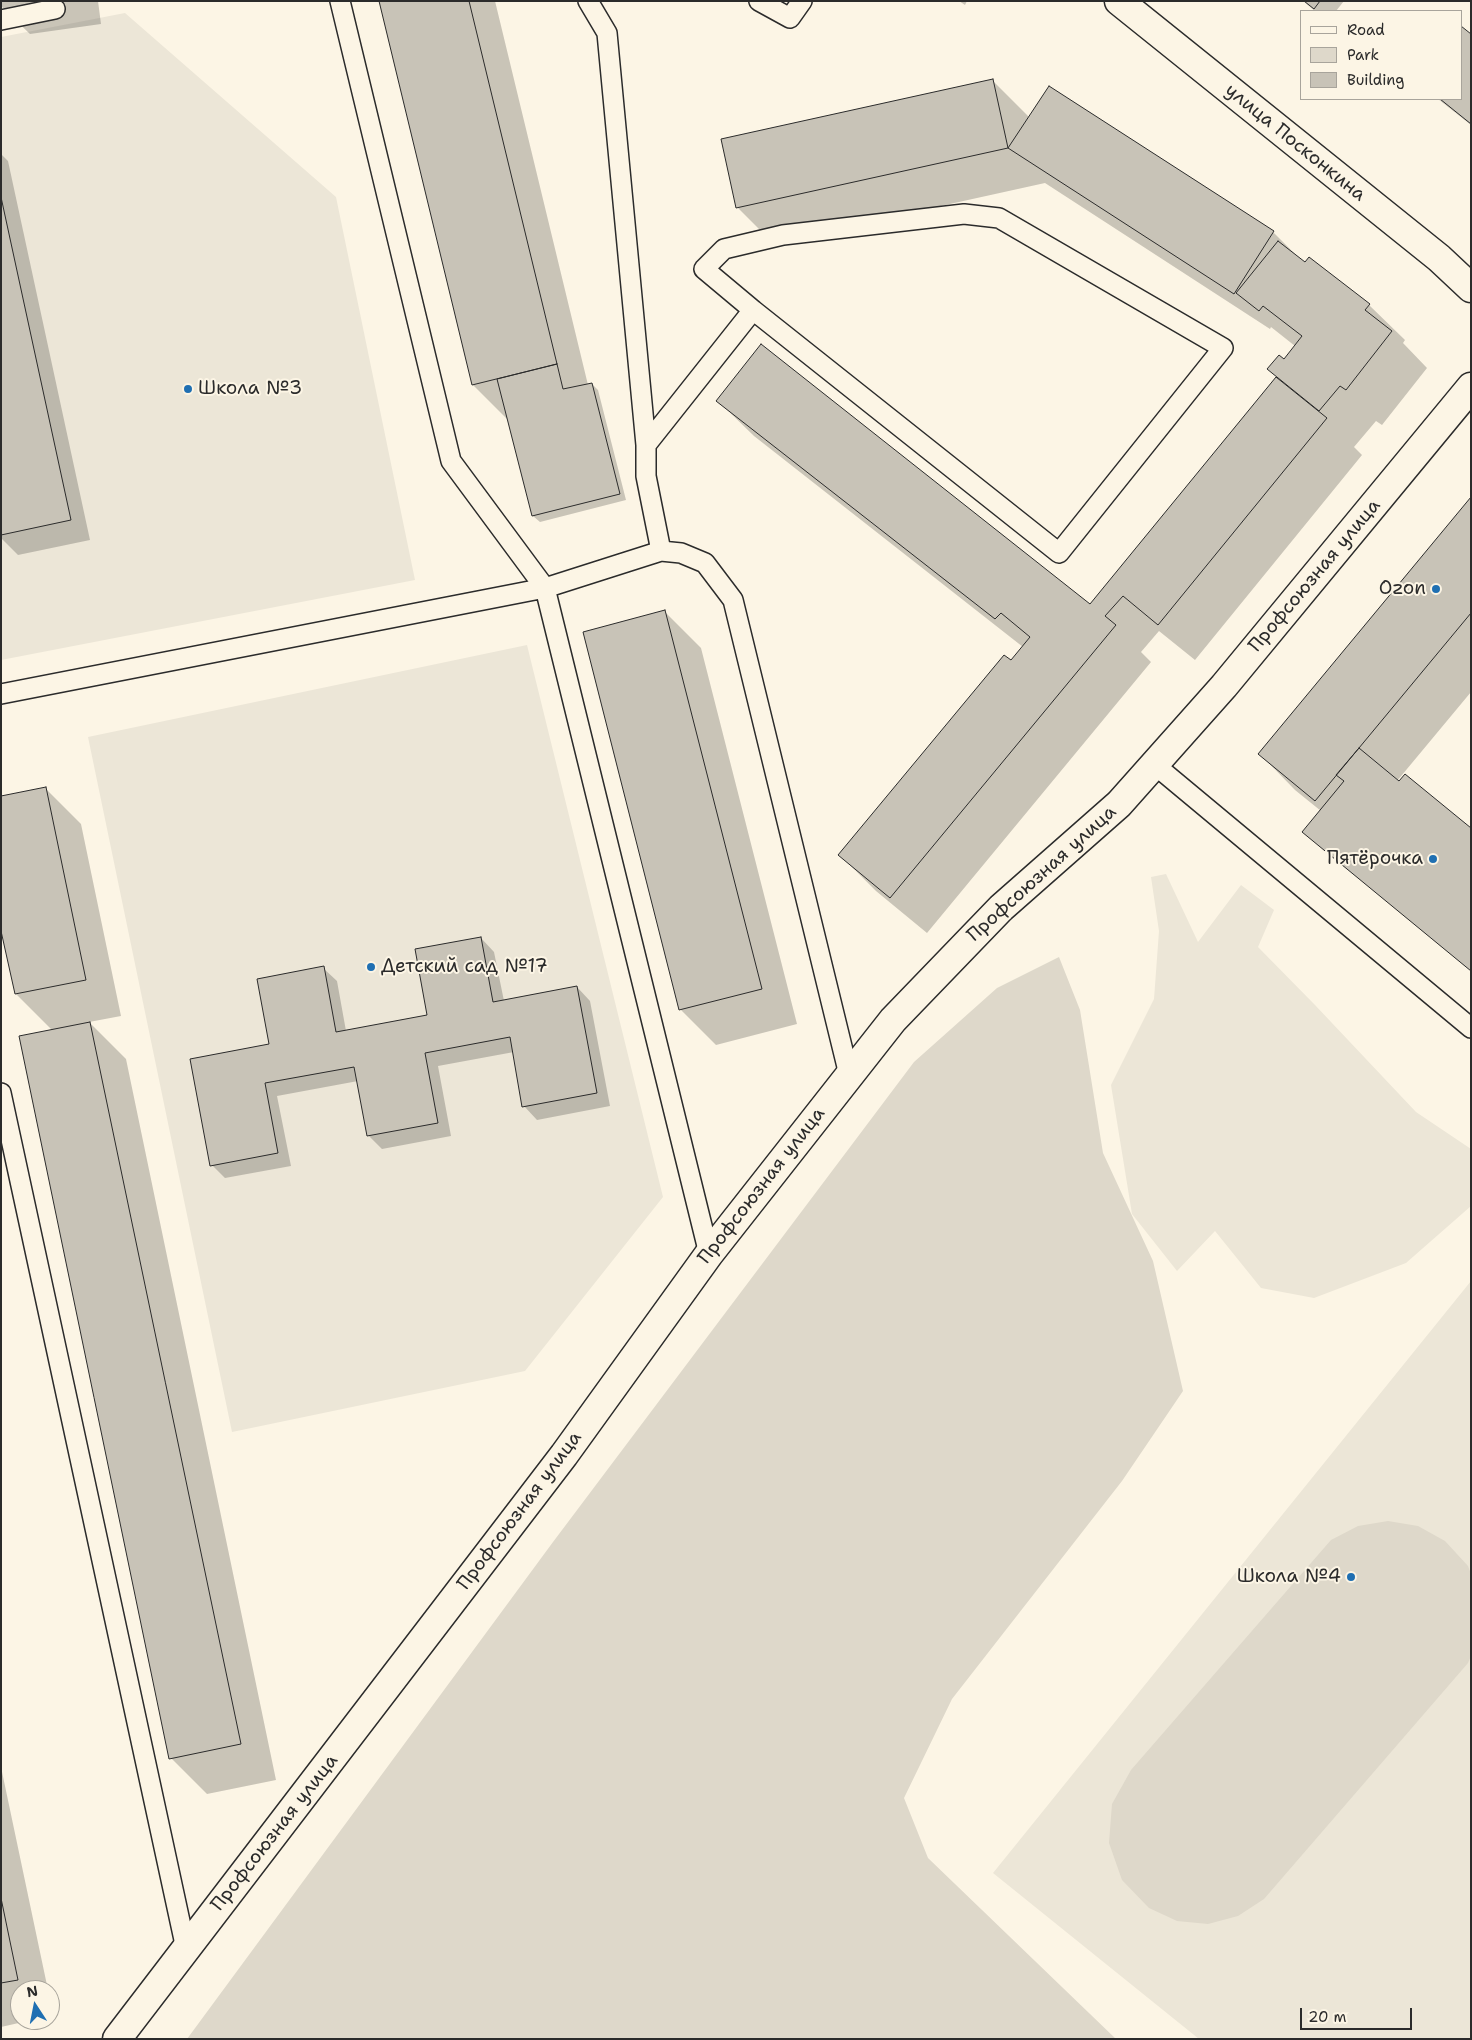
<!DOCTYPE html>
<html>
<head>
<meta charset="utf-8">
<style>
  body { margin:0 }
  #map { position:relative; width:1472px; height:2040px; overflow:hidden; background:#fcf5e5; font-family:"Shantell Sans",sans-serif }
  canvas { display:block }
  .frame { position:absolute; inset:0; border:2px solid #2b2b2b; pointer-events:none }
  .legend { position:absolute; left:1300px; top:10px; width:162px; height:90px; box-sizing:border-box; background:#fcf5e5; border:1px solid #a8a49b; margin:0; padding:6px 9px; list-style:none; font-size:15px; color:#2b2b2b }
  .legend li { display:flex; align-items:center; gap:10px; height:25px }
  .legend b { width:25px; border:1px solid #a8a49b }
  .north { position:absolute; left:10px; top:1980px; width:50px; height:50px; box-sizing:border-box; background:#fcf5e5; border:1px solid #a8a49b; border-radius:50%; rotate:349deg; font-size:14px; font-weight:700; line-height:20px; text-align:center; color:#2b2b2b }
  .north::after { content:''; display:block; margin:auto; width:18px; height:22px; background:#1f6fb2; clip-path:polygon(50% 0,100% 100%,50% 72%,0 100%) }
  .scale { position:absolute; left:1300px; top:2008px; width:112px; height:22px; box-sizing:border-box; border:2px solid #2b2b2b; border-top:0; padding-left:6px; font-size:15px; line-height:18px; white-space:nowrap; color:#2b2b2b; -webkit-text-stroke:4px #fcf5e5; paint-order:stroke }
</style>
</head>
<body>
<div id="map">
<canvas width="1472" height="2040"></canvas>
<div class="frame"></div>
<ul class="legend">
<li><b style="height:6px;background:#fcf5e5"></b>Road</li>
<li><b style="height:14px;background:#ded8ca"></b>Park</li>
<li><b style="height:14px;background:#c8c3b7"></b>Building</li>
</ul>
<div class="north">N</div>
<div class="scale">20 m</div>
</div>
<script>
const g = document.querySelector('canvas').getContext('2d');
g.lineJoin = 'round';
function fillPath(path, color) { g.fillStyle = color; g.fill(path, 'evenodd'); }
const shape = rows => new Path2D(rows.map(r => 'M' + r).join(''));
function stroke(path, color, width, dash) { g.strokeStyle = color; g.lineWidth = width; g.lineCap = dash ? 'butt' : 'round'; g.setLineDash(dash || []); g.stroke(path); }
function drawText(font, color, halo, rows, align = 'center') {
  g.font = font + ' "Shantell Sans",sans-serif'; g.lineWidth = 4; g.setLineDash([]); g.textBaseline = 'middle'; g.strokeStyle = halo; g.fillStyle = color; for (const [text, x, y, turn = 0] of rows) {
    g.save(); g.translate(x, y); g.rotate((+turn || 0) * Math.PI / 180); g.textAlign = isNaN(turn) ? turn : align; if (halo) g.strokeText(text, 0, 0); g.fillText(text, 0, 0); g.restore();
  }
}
const built = shape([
  [125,13,336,197,415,580,1,660,1,37],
  [527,645,663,1197,525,1371,232,1432,88,737],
  [1166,874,1198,942,1241,885,1274,910,1258,947,1315,1005,1416,1112,1471,1149,1471,1206,1406,1263,1314,1298,1261,1288,1215,1231,1177,1271,1132,1214,1111,1085,1154,999,1159,931,1151,877],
  [1471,1281,1471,2039,1199,2039,993,1873]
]);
const green = shape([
  [1059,957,1080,1010,1103,1153,1153,1261,1183,1391,1122,1481,952,1699,904,1798,928,1858,1116,2039,187,2039,553,1542,914,1062,997,988],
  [1388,1521,1418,1526,1445,1541,1468,1566,1471,1574,1471,1656,1468,1663,1264,1899,1238,1916,1208,1924,1177,1921,1149,1908,1122,1880,1109,1843,1112,1804,1131,1770,1331,1540,1358,1526]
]);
const shadow = shape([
  [1,1,98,1,101,24,30,34,1,6],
  [380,1,495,1,588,385,592,384,598,390,626,500,540,522,533,516,509,421,473,385],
  [959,1,967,1,965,5],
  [1303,1,1344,1,1336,11,1315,11],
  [1461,27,1471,35,1471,125,1438,99,1461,99],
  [993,81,1030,118,1273,232,1301,260,1369,305,1405,340,1403,343,1427,368,1382,425,1376,421,1354,447,1362,455,1195,660,1159,631,1141,652,1151,662,927,933,876,891,840,855,1023,647,754,436,718,401,1090,606,1277,377,1284,361,1295,346,1271,327,1270,329,1045,183,773,243,737,207],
  [1,154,8,161,90,540,18,555,1,538],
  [1471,499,1471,692,1397,781,1471,830,1471,971,1310,838,1321,811,1295,790,1260,754],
  [665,612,701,648,797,1024,716,1045,680,1009],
  [45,788,81,824,121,1016,89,1022,126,1059,276,1780,207,1794,171,1758,53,1031,16,994],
  [481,938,494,952,504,1001,577,987,590,1001,610,1106,537,1120,524,1106,514,1052,438,1066,451,1136,382,1149,368,1135,358,1081,277,1096,291,1166,225,1178,212,1165,270,1045,323,968,337,981,346,1031,428,1016],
  [1,1767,48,1990,20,1990,20,2020,32,2020,1,2027],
  [50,1998,54,2015,50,2016]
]);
const building = shape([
  [379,1,469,1,557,364,472,385,379,1],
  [1304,1,1320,1,1314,9,1304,1],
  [1461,26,1471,34,1471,124,1440,99,1461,99,1461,26],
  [993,79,1008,148,736,208,721,139,993,79],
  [1049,86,1274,231,1234,294,1008,148,1049,86],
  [1,197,71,520,1,535,1,197],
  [1278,241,1305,262,1309,257,1370,304,1365,310,1392,331,1346,390,1340,386,1319,411,1267,369,1279,355,1284,359,1302,336,1263,306,1259,311,1236,293,1278,241],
  [761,344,1090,604,1276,377,1327,418,1158,625,1123,596,1105,616,1116,625,890,898,838,855,1004,655,1011,660,1030,637,1001,613,995,619,716,401,761,344],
  [557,364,563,389,592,383,620,494,532,516,497,379,557,364],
  [1471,497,1471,613,1315,801,1258,754,1471,497],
  [665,610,762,989,679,1010,583,632,665,610],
  [1359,748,1399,781,1405,774,1471,828,1471,971,1302,832,1344,781,1336,775,1359,748],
  [46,787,86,980,15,994,1,931,1,796,46,787],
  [481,937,493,1002,577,986,597,1093,522,1107,510,1037,425,1053,438,1123,367,1136,354,1067,265,1083,278,1153,210,1166,190,1059,269,1044,257,979,324,966,336,1032,427,1015,415,949,481,937],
  [90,1022,241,1744,169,1759,19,1036,90,1022],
  [1,1898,18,1980,1,1983,1,1898]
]);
const service = shape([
  [340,1,451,461,545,588,709,1254],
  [588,1,607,33,646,445],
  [759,1,790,18,802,1],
  [1,20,55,9],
  [661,551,646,476,646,445,753,310,704,269,724,249,783,235,964,214,999,218,1223,348,1059,553,753,310],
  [1,694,545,588,661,551,681,553,705,563,733,600,849,1075],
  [1155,765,1471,1028],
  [1,1093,186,1949]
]);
const tertiary = shape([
  [1119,1,1439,258,1471,288],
  [117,2039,564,1455,709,1254,893,1020,1001,908,1119,804,1224,686,1471,387]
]);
const markers = [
  [188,389,5,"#1f6fb2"],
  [1436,589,5,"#1f6fb2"],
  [1433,859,5,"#1f6fb2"],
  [371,967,5,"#1f6fb2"],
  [1351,1577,5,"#1f6fb2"]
];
const streetNames = [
  ["улица Посконкина",1295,143,39],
  ["Профсоюзная улица",1315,576,-50],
  ["Профсоюзная улица",1042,874,-42],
  ["Профсоюзная улица",762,1186,-52],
  ["Профсоюзная улица",520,1511,-53],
  ["Профсоюзная улица",275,1833,-52]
];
const poiNames = [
  ["Школа №3",198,389,"left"],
  ["Ozon",1426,589],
  ["Пятёрочка",1423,859],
  ["Детский сад №17",381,967,"left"],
  ["Школа №4",1341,1577]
];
fillPath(built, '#ece6d7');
fillPath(green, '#ded8ca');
fillPath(shadow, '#0003');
fillPath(building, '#c8c3b7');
stroke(building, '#2b2b2b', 1);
stroke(service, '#2b2b2b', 22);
stroke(tertiary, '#2b2b2b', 31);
stroke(service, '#fcf5e5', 19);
stroke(tertiary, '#fcf5e5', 28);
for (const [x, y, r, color] of markers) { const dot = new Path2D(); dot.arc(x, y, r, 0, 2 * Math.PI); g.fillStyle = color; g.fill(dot); stroke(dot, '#fcf5e5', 2); }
drawText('19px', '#2b2b2b', '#fcf5e5', streetNames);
drawText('19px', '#2b2b2b', '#fcf5e5', poiNames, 'right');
</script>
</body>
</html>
